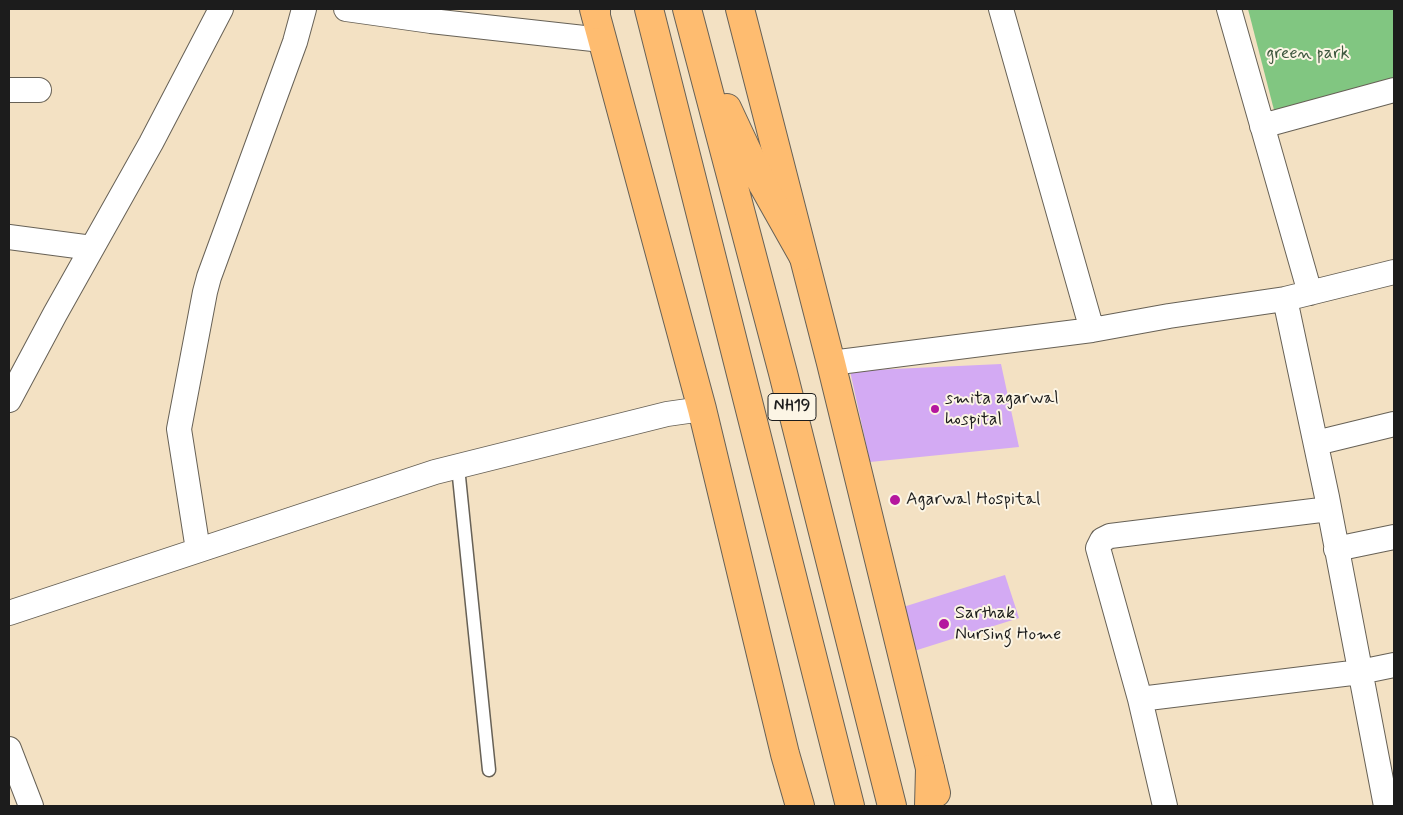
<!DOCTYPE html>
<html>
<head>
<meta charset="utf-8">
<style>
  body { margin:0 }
  #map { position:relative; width:1403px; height:815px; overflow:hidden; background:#f3e1c3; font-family:Mynerve,sans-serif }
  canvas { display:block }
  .frame { position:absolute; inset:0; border:10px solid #1c1c1c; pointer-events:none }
</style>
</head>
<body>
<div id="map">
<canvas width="1403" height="815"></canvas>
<div class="frame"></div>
</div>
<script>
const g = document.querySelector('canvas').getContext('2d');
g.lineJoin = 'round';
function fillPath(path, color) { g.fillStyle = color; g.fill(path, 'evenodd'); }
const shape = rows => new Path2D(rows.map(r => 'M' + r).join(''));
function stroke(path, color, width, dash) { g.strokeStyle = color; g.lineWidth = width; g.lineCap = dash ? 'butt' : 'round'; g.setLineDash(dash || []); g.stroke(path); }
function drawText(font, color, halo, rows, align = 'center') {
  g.font = font + ' Mynerve,sans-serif'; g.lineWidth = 4; g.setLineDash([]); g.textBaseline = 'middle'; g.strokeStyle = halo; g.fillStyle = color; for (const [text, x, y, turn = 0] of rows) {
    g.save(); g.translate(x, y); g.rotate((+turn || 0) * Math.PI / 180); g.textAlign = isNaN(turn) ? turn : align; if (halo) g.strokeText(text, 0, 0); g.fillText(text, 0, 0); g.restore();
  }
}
const green = shape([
  [1248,9,1394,9,1394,79,1274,110]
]);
const building = shape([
  [1001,364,1019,447,870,462,850,371],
  [1005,575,1019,618,914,651,900,608]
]);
const service = shape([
  [458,467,489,770]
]);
const minor = shape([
  [346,9,431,21,602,40],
  [1001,9,1092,330],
  [1229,9,1310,293],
  [9,90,39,90],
  [1262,126,1394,90],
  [9,237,92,248],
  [1285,299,1327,497,1386,806],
  [831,363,1092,330,1169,316,1285,299,1394,272],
  [9,400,55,314,151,143,221,9],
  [1316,443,1394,424],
  [1336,549,1394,537],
  [198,550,179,429,205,292,209,277,295,42,304,9],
  [9,613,435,472,667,414,702,409],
  [1140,699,1360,672,1394,665],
  [9,749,31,806],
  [1165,806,1140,699,1098,548,1102,540,1110,536,1329,509]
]);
const primary = shape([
  [594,9,702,409,785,754,800,806],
  [740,9,831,363,936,793]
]);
const trunk = shape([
  [596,9,596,15],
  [649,9,850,806],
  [687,9,783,373,892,806],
  [727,108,763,185,803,256],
  [929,806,930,769]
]);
const markers = [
  [935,409,5,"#b5179e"],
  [895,500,6,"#b5179e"],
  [944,624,6,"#b5179e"]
];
const shields = [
  [792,407,48]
];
const shieldNames = [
  ["NH19",792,407]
];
const parkNames = [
  ["green park",1308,54]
];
const poiNames = [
  ["smita agarwal",945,399],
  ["hospital",945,420],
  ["Agarwal Hospital",906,500],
  ["Sarthak",955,614],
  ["Nursing Home",955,635]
];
fillPath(green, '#81c681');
fillPath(building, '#d3aaf3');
stroke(service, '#676156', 15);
stroke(minor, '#676156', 26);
stroke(primary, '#676156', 30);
stroke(trunk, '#676156', 30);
stroke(service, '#fff', 12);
stroke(minor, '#fff', 24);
stroke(primary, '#febc70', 28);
stroke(trunk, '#febc70', 28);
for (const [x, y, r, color] of markers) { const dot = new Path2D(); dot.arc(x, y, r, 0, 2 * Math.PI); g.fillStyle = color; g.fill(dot); stroke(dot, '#fcf5e5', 2); }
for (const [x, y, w] of shields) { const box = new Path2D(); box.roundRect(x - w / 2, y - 13.5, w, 27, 4); g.fillStyle = '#fcf5e5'; g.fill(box); stroke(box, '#1c1c1c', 1); }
drawText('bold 16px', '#1c1c1c', null, shieldNames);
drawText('18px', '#3f583f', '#fcf5e5', parkNames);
drawText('18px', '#1c1c1c', '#fcf5e5', poiNames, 'left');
</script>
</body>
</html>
